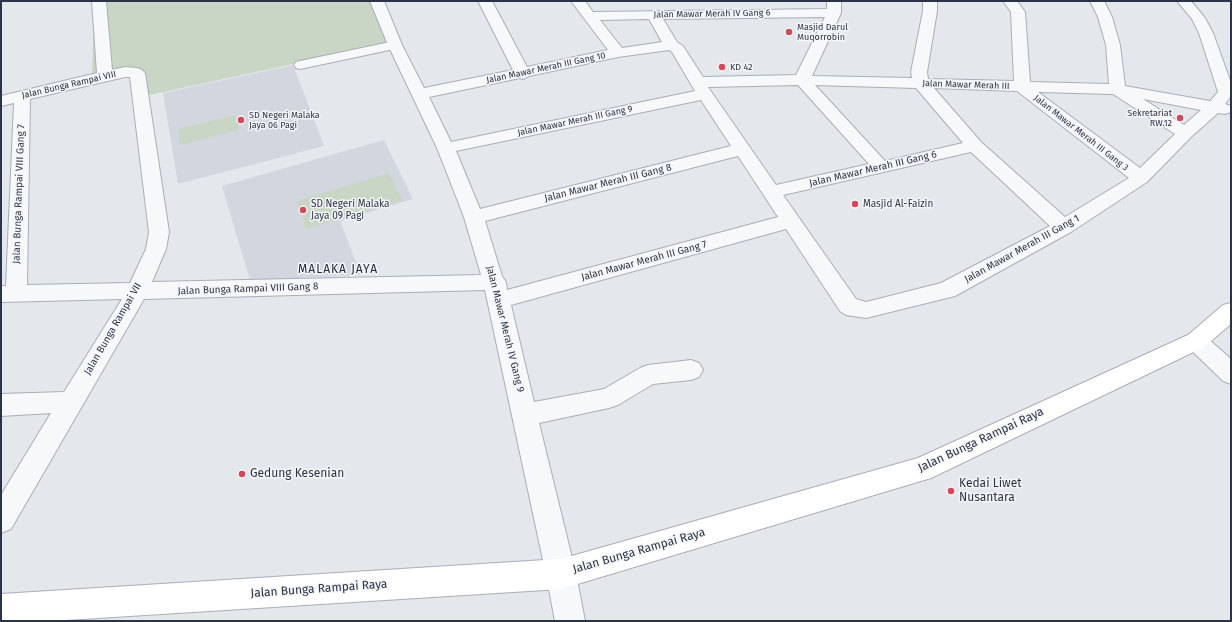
<!DOCTYPE html>
<html>
<head>
<meta charset="utf-8">
<style>
  body { margin:0 }
  #map { position:relative; width:1232px; height:622px; overflow:hidden; background:#e4e7ec; font-family:"Fira Sans",sans-serif }
  canvas { display:block }
  .frame { position:absolute; inset:0; border:2px solid #2b3445; pointer-events:none }
</style>
</head>
<body>
<div id="map">
<canvas width="1232" height="622"></canvas>
<div class="frame"></div>
</div>
<script>
const g = document.querySelector('canvas').getContext('2d');
g.lineJoin = 'round';
function fillPath(path, color) { g.fillStyle = color; g.fill(path, 'evenodd'); }
const shape = rows => new Path2D(rows.map(r => 'M' + r).join(''));
function stroke(path, color, width, dash) { g.strokeStyle = color; g.lineWidth = width; g.lineCap = dash ? 'butt' : 'round'; g.setLineDash(dash || []); g.stroke(path); }
function drawText(font, color, halo, rows, align = 'center') {
  g.font = font + ' "Fira Sans",sans-serif'; g.lineWidth = 3; g.setLineDash([]); g.textBaseline = 'middle'; g.strokeStyle = halo; g.fillStyle = color; for (const [text, x, y, turn = 0] of rows) {
    g.save(); g.translate(x, y); g.rotate((+turn || 0) * Math.PI / 180); g.textAlign = isNaN(turn) ? turn : align; if (halo) g.strokeText(text, 0, 0); g.fillText(text, 0, 0); g.restore();
  }
}
const built = shape([
  [293,65,324,146,178,184,163,93],
  [384,140,413,199,340,221,361,275,250,280,222,186]
]);
const green = shape([
  [94,1,372,1,390,43,145,96,137,69,92,78],
  [236,115,239,130,180,145,178,129],
  [389,173,402,200,306,229,297,201]
]);
const lane = shape([
  [395,41,399,42,401,45,399,48,300,69,296,68,294,65,296,62,300,61,395,41]
]);
const street = shape([
  [92,1,106,1,112,70,125,67,137,68,142,70,145,73,169,232,166,249,152,282,481,275,464,217,437,148,388,45,370,1,384,1,402,45,424,88,513,70,478,1,492,1,527,67,608,50,571,1,585,1,593,12,827,9,827,1,841,1,841,13,812,76,912,78,911,72,923,11,923,1,937,1,937,11,927,72,928,79,1014,81,1011,12,1003,1,1017,1,1025,12,1030,82,1109,84,1106,45,1098,17,1090,1,1104,1,1112,17,1120,45,1125,86,1210,101,1218,92,1199,33,1192,19,1177,1,1191,1,1205,18,1213,33,1231,83,1231,96,1225,104,1231,106,1231,112,1225,114,1218,113,1191,137,1147,182,1071,232,955,296,947,298,866,318,846,315,840,311,786,229,511,305,534,402,604,389,640,368,648,365,691,360,699,363,703,370,699,377,691,380,653,384,618,405,609,408,539,423,576,574,585,621,555,621,546,574,485,290,144,299,11,529,1,533,1,495,51,413,1,416,1,394,64,392,122,299,1,302,1,286,6,286,14,103,1,106,1,96,97,73,92,1],
  [825,17,796,75,703,77,683,46,677,42,663,19,825,17],
  [649,19,662,42,622,48,600,20,649,19],
  [669,50,672,52,695,91,451,142,429,97,520,78,523,79,529,76,618,57,669,50],
  [125,77,130,77,149,232,146,249,130,283,27,285,30,99,125,77],
  [798,85,869,164,776,185,708,87,798,85],
  [815,85,916,88,963,143,885,161,815,85],
  [934,88,1017,91,1129,178,1065,217,981,142,934,88],
  [1038,92,1113,94,1175,134,1140,168,1038,92],
  [1143,99,1201,110,1184,125,1143,99],
  [701,100,731,146,480,209,456,151,701,100],
  [971,152,1050,226,941,283,866,302,856,299,783,195,971,152],
  [738,156,778,217,507,290,506,282,502,276,485,221,738,156],
  [1196,332,1204,335,1231,359,1231,384,1223,381,1188,347,1185,341,1188,335,1196,332]
]);
const secondary = shape([
  [1231,303,1231,324,1204,347,931,478,561,589,50,621,1,621,1,594,561,559,918,458,1188,335,1223,305,1231,303]
]);
const markers = [
  [789,32,4,"#d1495b"],
  [722,67,4,"#d1495b"],
  [1180,118,4,"#d1495b"],
  [241,120,4,"#d1495b"],
  [855,204,4,"#d1495b"],
  [303,210,4,"#d1495b"],
  [242,474,4,"#d1495b"],
  [951,491,4,"#d1495b"]
];
const farStreetnames = [
  ["Jalan Mawar Merah IV Gang 6",712,14,-1],
  ["Jalan Mawar Merah III Gang 10",546,68,-12],
  ["Jalan Bunga Rampai VIII",69,85,-13],
  ["Jalan Mawar Merah III",966,85,2],
  ["Jalan Mawar Merah III Gang 9",575,121,-12],
  ["Jalan Mawar Merah III Gang 3",1081,133,38]
];
const farPoinames = [
  ["Masjid Darul",797,27],
  ["Muqorrobin",797,37],
  ["KD 42",730,67],
  ["Sekretariat",1172,113,"right"],
  ["RW.12",1172,123,"right"],
  ["SD Negeri Malaka",249,115],
  ["Jaya 06 Pagi",249,125]
];
const streetNames = [
  ["Jalan Mawar Merah III Gang 6",873,169,-13],
  ["Jalan Mawar Merah III Gang 8",608,183,-14],
  ["Jalan Bunga Rampai VIII Gang 7",19,194,-88],
  ["Jalan Mawar Merah III Gang 1",1022,249,-29],
  ["Jalan Mawar Merah III Gang 7",644,261,-15],
  ["Jalan Bunga Rampai VIII Gang 8",248,289,-2],
  ["Jalan Bunga Rampai VII",113,329,-60],
  ["Jalan Mawar Merah IV Gang 9",505,329,76]
];
const poiNames = [
  ["SD Negeri Malaka",311,204],
  ["Jaya 09 Pagi",311,216],
  ["Masjid Al-Faizin",863,204]
];
const quarterNames = [
  ["MALAKA JAYA",338,270]
];
const nearStreetnames = [
  ["Jalan Bunga Rampai Raya",981,440,-25],
  ["Jalan Bunga Rampai Raya",639,551,-16],
  ["Jalan Bunga Rampai Raya",319,589,-4]
];
const nearPoinames = [
  ["Gedung Kesenian",250,474],
  ["Kedai Liwet",959,484],
  ["Nusantara",959,498]
];
fillPath(built, '#d2d6de');
fillPath(green, '#c9d6c5');
stroke(lane, '#a9aeb7', 2);
stroke(street, '#a9aeb7', 2);
stroke(secondary, '#a9aeb7', 2);
fillPath(lane, '#f7f8fa');
fillPath(street, '#f7f8fa');
fillPath(secondary, '#fff');
for (const [x, y, r, color] of markers) { const dot = new Path2D(); dot.arc(x, y, r, 0, 2 * Math.PI); g.fillStyle = color; g.fill(dot); stroke(dot, '#f4f6f9', 1.5); }
drawText('9px', '#2b3445', '#f4f6f9', farStreetnames);
drawText('9px', '#2b3445', '#f4f6f9', farPoinames, 'left');
drawText('10px', '#2b3445', '#f4f6f9', streetNames);
drawText('10px', '#2b3445', '#f4f6f9', poiNames, 'left');
g.letterSpacing = '1px';
drawText('12px', '#1d2536', '#f4f6f9', quarterNames);
g.letterSpacing = '0px';
drawText('12px', '#2b3445', '#f4f6f9', nearStreetnames);
drawText('12px', '#2b3445', '#f4f6f9', nearPoinames, 'left');
</script>
</body>
</html>
